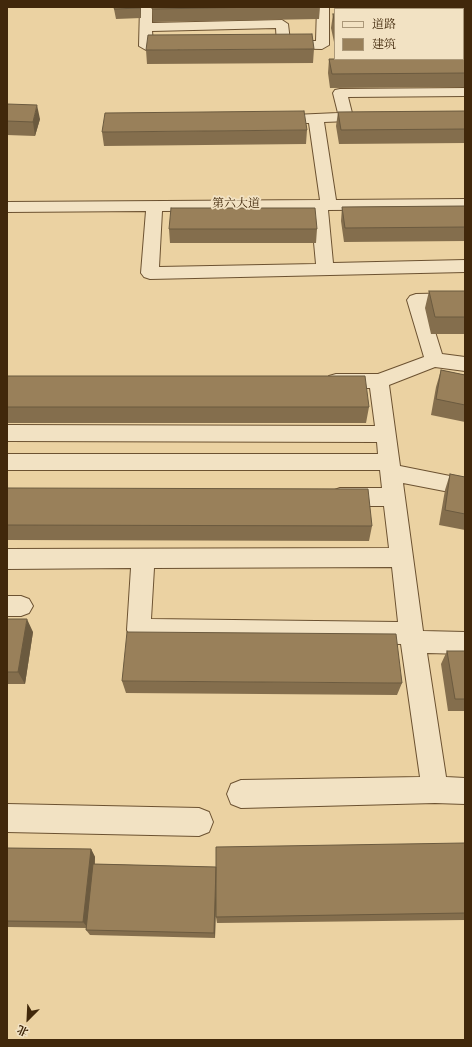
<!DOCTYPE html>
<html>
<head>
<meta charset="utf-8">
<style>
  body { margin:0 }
  #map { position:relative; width:472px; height:1047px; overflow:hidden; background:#ebd2a2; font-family:"Sorts Mill Goudy","Noto Serif SC",serif }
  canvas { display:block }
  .frame { position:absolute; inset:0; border:8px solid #41280b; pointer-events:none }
  .legend { position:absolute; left:334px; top:8px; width:130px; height:52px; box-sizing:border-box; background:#f2e2c3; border:1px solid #ab9879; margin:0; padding:5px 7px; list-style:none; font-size:12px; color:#41280b }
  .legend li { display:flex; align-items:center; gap:8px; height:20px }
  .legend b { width:20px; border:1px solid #ab9879 }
  .north { position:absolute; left:8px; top:999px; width:40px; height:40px; -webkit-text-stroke:3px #f2e2c3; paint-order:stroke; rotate:204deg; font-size:11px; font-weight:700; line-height:16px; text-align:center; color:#41280b }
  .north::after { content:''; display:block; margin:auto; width:14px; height:18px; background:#41280b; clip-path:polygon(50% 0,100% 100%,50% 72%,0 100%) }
</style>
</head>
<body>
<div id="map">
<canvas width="472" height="1047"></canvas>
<div class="frame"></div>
<ul class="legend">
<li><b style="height:5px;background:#f2e2c3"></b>道路</li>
<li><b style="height:11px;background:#99805a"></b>建筑</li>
</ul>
<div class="north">北</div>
</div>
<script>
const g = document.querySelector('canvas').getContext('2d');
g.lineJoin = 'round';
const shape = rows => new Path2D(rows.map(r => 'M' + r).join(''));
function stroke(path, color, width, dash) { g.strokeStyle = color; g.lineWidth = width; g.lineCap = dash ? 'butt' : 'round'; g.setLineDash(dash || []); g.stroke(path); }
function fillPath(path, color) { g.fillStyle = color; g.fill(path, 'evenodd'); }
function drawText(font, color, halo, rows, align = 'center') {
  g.font = font + ' "Sorts Mill Goudy","Noto Serif SC",serif'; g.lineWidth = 3.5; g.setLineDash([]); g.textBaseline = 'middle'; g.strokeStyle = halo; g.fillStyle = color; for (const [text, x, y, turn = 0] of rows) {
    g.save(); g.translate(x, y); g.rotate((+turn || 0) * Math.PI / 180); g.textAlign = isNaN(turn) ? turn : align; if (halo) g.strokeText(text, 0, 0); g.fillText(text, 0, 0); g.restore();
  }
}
const minor = shape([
  [140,7,152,7,152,23,282,20,288,24,290,41,316,41,317,7,329,7,329,45,322,49,279,48,277,45,276,28,152,31,153,42,177,42,184,46,177,50,146,50,139,46,140,7],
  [346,7,358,7,358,9,346,9,346,7],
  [463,40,465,40,465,48,463,48,463,40],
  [465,88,465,96,348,97,352,113,373,114,375,117,373,120,324,122,336,200,465,199,465,209,328,210,333,263,465,260,465,272,150,279,144,277,141,273,146,211,7,212,7,202,320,200,309,123,276,123,271,122,269,119,271,116,338,113,333,93,335,90,340,89,465,88],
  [311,210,316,264,159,267,162,211,311,210],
  [465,293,465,305,427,306,442,354,465,357,465,371,435,367,389,385,400,466,465,479,465,495,403,483,423,631,465,632,465,654,427,653,446,777,465,778,465,804,435,803,241,808,231,804,227,794,231,784,241,780,420,777,401,644,139,641,131,638,127,630,131,568,7,569,7,549,389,548,384,506,340,506,332,503,329,497,332,491,340,488,382,488,380,470,7,470,7,454,378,454,377,442,7,441,7,425,375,426,370,388,336,388,329,386,326,381,329,376,336,374,378,374,424,357,407,300,410,296,416,294,465,293],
  [392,567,398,622,151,619,154,568,392,567],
  [7,596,21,596,29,599,33,606,29,613,21,616,7,616,7,596],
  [7,804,199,808,209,812,213,822,209,832,199,836,7,832,7,804]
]);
const wall = shape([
  [141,7,141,18,116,19,114,9],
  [152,7,320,7,319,19,153,22],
  [463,13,465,13,465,40,463,40],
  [333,14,335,14,335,42,334,42,331,28],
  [314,49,313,63,147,64,146,50],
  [465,58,465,87,330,88,328,73,329,59],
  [7,104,40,119,35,136,7,135],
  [465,111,465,143,339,144,336,126,338,112],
  [307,130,306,144,104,146,102,132],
  [465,206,465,241,344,242,341,221,342,207],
  [169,229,317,229,316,243,170,243],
  [429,291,465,291,465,334,431,334,425,308],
  [441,370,465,375,465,422,431,415,436,387],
  [7,376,369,407,366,423,7,423],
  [450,474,465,477,465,530,439,525,445,490],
  [7,488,372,526,369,541,7,540],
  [7,619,33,632,25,684,7,684],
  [447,651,465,651,465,711,448,711,441,664],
  [122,681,402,683,397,695,126,693],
  [465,843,465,920,217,923,216,917,216,887,215,938,90,935,86,930,86,928,7,927,7,848,91,849,95,857,95,864,216,867]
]);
const shadedWall = shape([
  [140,7,141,7,141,18],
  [37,105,40,119,35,136,33,122],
  [27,619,33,632,25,684,18,672],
  [91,849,95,857,88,928,83,922],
  [216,867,217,873,215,938,214,933]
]);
const building = shape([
  [115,7,140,7,140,8,114,9,115,7],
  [152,7,264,7,152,9,152,7],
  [463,13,465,13,465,27,463,27,463,13],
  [333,14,335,14,335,27,333,14],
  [312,34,314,49,146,50,148,35,312,34],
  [463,58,465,58,465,73,332,74,329,59,463,59,463,58],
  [7,104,37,105,33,122,7,121,7,104],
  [304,111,307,130,102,132,105,113,304,111],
  [465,111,465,129,341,130,338,112,465,111],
  [465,206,465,227,345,228,342,207,465,206],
  [171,208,315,208,317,229,169,229,171,208],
  [429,291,465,291,465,317,435,317,429,291],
  [441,370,465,375,465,405,436,399,441,370],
  [7,376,365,376,369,407,7,407,7,376],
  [450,474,465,477,465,514,445,510,450,474],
  [7,488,368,489,372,526,7,525,7,488],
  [7,619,27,619,18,672,7,672,7,619],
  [127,632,396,634,402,683,122,681,127,632],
  [447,651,465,651,465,699,455,699,447,651],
  [465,843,465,913,216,917,216,847,465,843],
  [7,848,91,849,83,922,7,921,7,848],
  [93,864,216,867,214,933,86,930,93,864]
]);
const farStreetnames = [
  ["第六大道",236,205]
];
stroke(minor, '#6c5231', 2);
fillPath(minor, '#f2e2c3');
fillPath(wall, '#846e4d');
fillPath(shadedWall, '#6b5a3f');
fillPath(building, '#99805a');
stroke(building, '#6b5a3f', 1);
drawText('12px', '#41280b', '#f2e2c3', farStreetnames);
</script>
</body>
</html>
